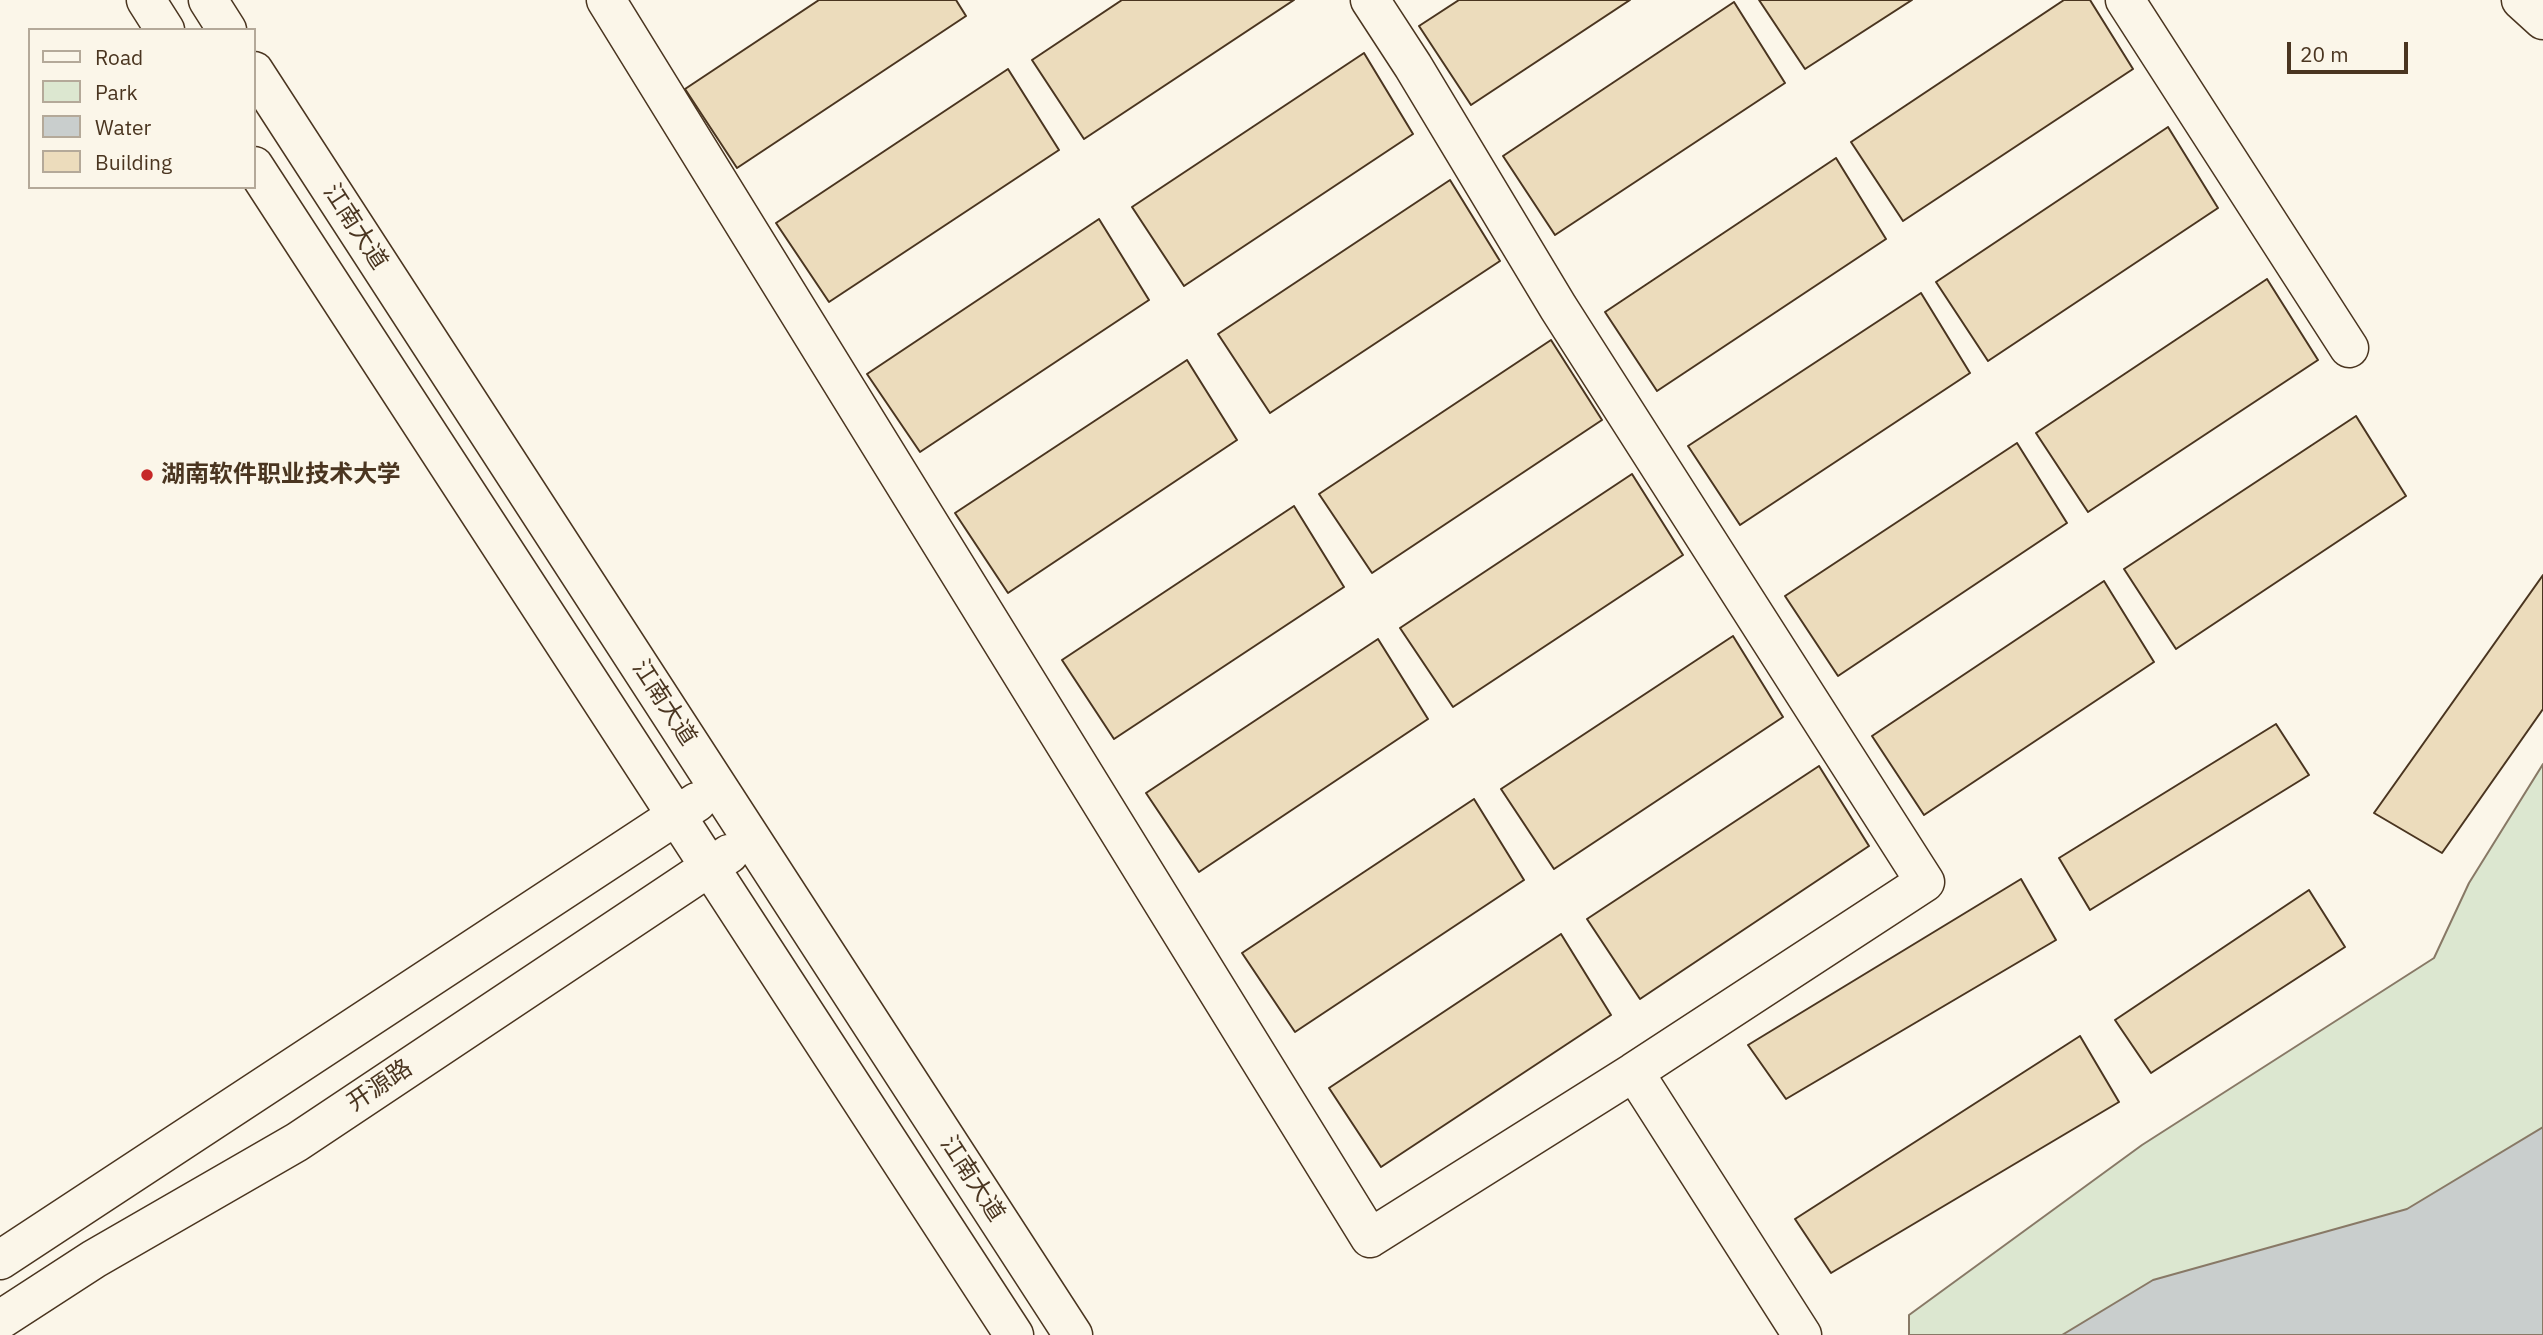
<!DOCTYPE html>
<html>
<head>
<meta charset="utf-8">
<style>
  body { margin:0 }
  #map { position:relative; width:2543px; height:1335px; overflow:hidden; background:#fbf6e9; font-family:"IBM Plex Sans",sans-serif }
  canvas { display:block }
  .legend { position:absolute; left:28px; top:28px; width:228px; height:161px; box-sizing:border-box; background:#fbf6e9; border:2px solid #b4a999; margin:0; padding:9px 12px; list-style:none; font-size:21px; color:#4a3520 }
  .legend li { display:flex; align-items:center; gap:14px; height:35px }
  .legend b { width:35px; border:2px solid #b4a999 }
  .scale { position:absolute; left:2287px; top:42px; width:121px; height:32px; box-sizing:border-box; border:4px solid #4a3520; border-top:0; padding-left:9px; font-size:21px; line-height:24px; white-space:nowrap; color:#4a3520; -webkit-text-stroke:5px #fbf6e9; paint-order:stroke }
</style>
</head>
<body>
<div id="map">
<canvas width="2543" height="1335"></canvas>
<ul class="legend">
<li><b style="height:9px;background:#fbf6e9"></b>Road</li>
<li><b style="height:19px;background:#dce7d0"></b>Park</li>
<li><b style="height:19px;background:#c9cecd"></b>Water</li>
<li><b style="height:19px;background:#ecdcbc"></b>Building</li>
</ul>
<div class="scale">20 m</div>
</div>
<script>
const g = document.querySelector('canvas').getContext('2d');
g.lineJoin = 'round';
function fillPath(path, color) { g.fillStyle = color; g.fill(path, 'evenodd'); }
const shape = rows => new Path2D(rows.map(r => 'M' + r).join(''));
function stroke(path, color, width, dash) { g.strokeStyle = color; g.lineWidth = width; g.lineCap = dash ? 'butt' : 'round'; g.setLineDash(dash || []); g.stroke(path); }
function drawText(font, color, halo, rows, align = 'center') {
  g.font = font + ' "IBM Plex Sans","Noto Sans SC",sans-serif'; g.lineWidth = 5; g.setLineDash([]); g.textBaseline = 'middle'; g.strokeStyle = halo; g.fillStyle = color; for (const [text, x, y, turn = 0] of rows) {
    g.save(); g.translate(x, y); g.rotate((+turn || 0) * Math.PI / 180); g.textAlign = isNaN(turn) ? turn : align; if (halo) g.strokeText(text, 0, 0); g.fillText(text, 0, 0); g.restore();
  }
}
const green = shape([
  [2543,764,2543,1335,1909,1335,1909,1315,2142,1145,2434,958,2469,883,2543,764]
]);
const water = shape([
  [2543,1127,2543,1335,2062,1335,2153,1280,2407,1209,2543,1127]
]);
const building = shape([
  [819,0,956,0,966,16,737,168,685,89,819,0],
  [1122,0,1294,0,1084,139,1032,60,1122,0],
  [1459,0,1630,0,1471,105,1419,26,1459,0],
  [1759,0,1912,0,1805,69,1759,0],
  [2064,0,2090,0,2133,69,1903,221,1851,142,2064,0],
  [1734,2,1785,83,1555,235,1503,156,1734,2],
  [1364,53,1413,134,1184,286,1132,207,1364,53],
  [1008,69,1059,150,829,302,776,223,1008,69],
  [2168,127,2218,208,1988,361,1936,282,2168,127],
  [1836,158,1886,239,1657,391,1605,312,1836,158],
  [1450,180,1500,261,1270,413,1218,334,1450,180],
  [1099,219,1149,300,920,452,867,374,1099,219],
  [2267,279,2318,360,2088,512,2036,433,2267,279],
  [1921,293,1970,373,1740,525,1688,446,1921,293],
  [1551,340,1602,420,1372,573,1319,494,1551,340],
  [1187,360,1237,440,1008,593,955,513,1187,360],
  [2356,416,2406,496,2176,649,2124,569,2356,416],
  [2017,443,2067,523,1838,676,1785,596,2017,443],
  [1632,474,1683,555,1453,707,1400,628,1632,474],
  [1294,506,1344,587,1114,739,1062,660,1294,506],
  [2543,575,2543,709,2442,853,2374,813,2543,575],
  [2104,581,2154,662,1924,815,1872,736,2104,581],
  [1733,636,1783,717,1554,869,1501,789,1733,636],
  [1378,639,1428,719,1199,872,1146,793,1378,639],
  [2276,724,2309,775,2090,910,2059,858,2276,724],
  [1819,766,1869,846,1640,999,1587,919,1819,766],
  [1474,799,1524,880,1295,1032,1242,953,1474,799],
  [2021,879,2056,940,1786,1099,1748,1045,2021,879],
  [2309,890,2345,947,2151,1073,2115,1020,2309,890],
  [1561,934,1611,1015,1381,1167,1329,1088,1561,934],
  [2080,1036,2119,1102,1831,1273,1795,1219,2080,1036]
]);
const minor = shape([
  [606,0,1370,1238,1634,1072],
  [1370,0,1413,66,1558,307,1925,882,1634,1072,1802,1335],
  [2125,0,2349,348],
  [2521,0,2543,20]
]);
const major = shape([
  [146,0,165,30],
  [208,0,227,30],
  [254,71,1073,1335],
  [254,166,1014,1335],
  [0,1260,697,802],
  [0,1320,94,1259,297,1142,729,854]
]);
const markers = [
  [147,475,7,"#c62828"]
];
const streetNames = [
  ["江南大道",355,227,57],
  ["江南大道",664,703,57],
  ["开源路",380,1086,-34],
  ["江南大道",972,1179,57]
];
const poiNames = [
  ["湖南软件职业技术大学",161,475]
];
fillPath(green, '#dce7d0');
stroke(green, '#887966', 2);
fillPath(water, '#c9cecd');
stroke(water, '#887966', 2);
fillPath(building, '#ecdcbc');
stroke(building, '#4a3520', 2);
stroke(minor, '#4a3520', 41);
stroke(major, '#4a3520', 41);
stroke(minor, '#fbf6e9', 38);
stroke(major, '#fbf6e9', 38);
for (const [x, y, r, color] of markers) { const dot = new Path2D(); dot.arc(x, y, r, 0, 2 * Math.PI); g.fillStyle = color; g.fill(dot); stroke(dot, '#fbf6e9', 2.5); }
drawText('24px', '#4a3520', '#fbf6e9', streetNames);
drawText('bold 24px', '#4a3520', '#fbf6e9', poiNames, 'left');
</script>
</body>
</html>
